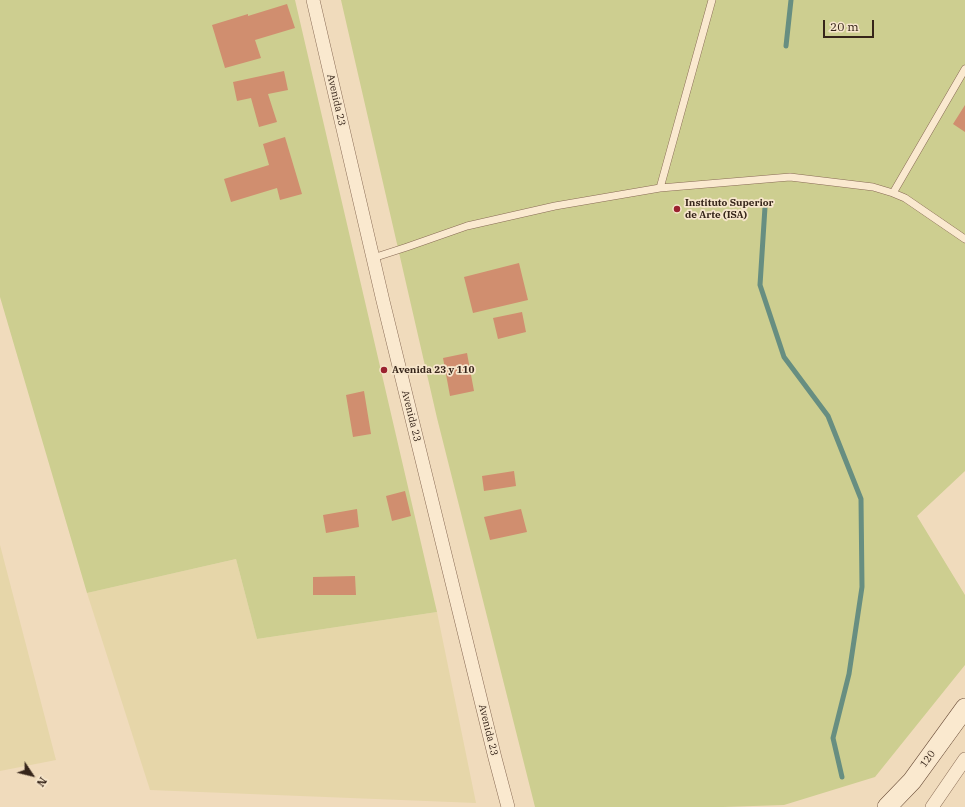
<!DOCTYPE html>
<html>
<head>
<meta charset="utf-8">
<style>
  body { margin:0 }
  #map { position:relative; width:965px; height:807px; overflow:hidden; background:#f0dbbc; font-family:"IBM Plex Serif",serif }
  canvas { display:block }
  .north { position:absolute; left:12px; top:755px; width:40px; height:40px; -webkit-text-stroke:3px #f7e6cc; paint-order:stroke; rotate:125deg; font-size:11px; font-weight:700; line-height:16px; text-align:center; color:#36251a }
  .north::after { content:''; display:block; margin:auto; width:14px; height:18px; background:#36251a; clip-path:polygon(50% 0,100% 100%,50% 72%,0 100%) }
  .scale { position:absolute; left:823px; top:20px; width:51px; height:18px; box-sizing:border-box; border:2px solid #36251a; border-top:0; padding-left:5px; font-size:12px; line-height:14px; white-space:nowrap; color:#36251a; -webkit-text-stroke:3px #f7e6cc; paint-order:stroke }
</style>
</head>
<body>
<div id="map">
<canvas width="965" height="807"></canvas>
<div class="north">N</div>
<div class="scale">20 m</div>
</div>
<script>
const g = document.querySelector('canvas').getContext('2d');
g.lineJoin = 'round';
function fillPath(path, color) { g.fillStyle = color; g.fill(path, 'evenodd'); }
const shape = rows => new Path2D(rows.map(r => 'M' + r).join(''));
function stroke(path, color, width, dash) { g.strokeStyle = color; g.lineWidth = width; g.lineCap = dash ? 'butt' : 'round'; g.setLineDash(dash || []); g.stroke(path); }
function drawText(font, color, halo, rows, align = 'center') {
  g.font = font + ' "IBM Plex Serif",serif'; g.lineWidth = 3.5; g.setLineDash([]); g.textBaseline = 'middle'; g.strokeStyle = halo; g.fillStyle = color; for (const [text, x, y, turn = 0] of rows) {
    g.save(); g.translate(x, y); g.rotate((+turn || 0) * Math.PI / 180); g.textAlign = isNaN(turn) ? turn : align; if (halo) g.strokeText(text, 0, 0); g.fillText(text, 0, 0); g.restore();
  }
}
const farmland = shape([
  [0,545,56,760,0,771],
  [236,559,257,639,437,612,476,803,150,790,87,593]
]);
const green = shape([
  [0,0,295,0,437,612,257,639,236,559,87,593,0,297],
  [341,0,965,0,965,471,917,516,965,595,965,665,875,777,784,805,723,807,535,807,437,418]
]);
const stream = shape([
  [786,46,791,0],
  [765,207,760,285,784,357,828,416,861,499,862,587,849,674,833,738,842,777]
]);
const building = shape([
  [287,4,295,28,255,40,261,58,225,68,212,25,248,14,248,16],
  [284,71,288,90,268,94,277,122,259,127,251,98,237,101,233,82],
  [965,105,965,132,953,124],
  [285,137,302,194,280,200,277,188,231,202,224,179,269,165,263,144],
  [519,263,528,300,473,313,464,277],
  [522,312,526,332,498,339,493,318],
  [467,353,474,391,450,396,443,358],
  [364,391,371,434,353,437,346,395],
  [514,471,516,486,484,491,482,476],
  [405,491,411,516,392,521,386,496],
  [357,509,359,527,326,533,323,515],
  [521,509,527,532,490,540,484,517],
  [355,576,356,595,313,595,313,577]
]);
const service = shape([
  [660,188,712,0],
  [893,193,965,69],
  [373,258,407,247,467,226,555,206,660,188,790,177,873,187,893,193,905,198,965,239]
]);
const minor = shape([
  [313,0,383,301,495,758,508,807],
  [932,807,965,759]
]);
const secondary = shape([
  [887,807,912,781,965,708]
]);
const markers = [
  [677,209,4,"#9a222f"],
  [384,370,4,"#9a222f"]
];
const streetNames = [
  ["Avenida 23",336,100,77],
  ["Avenida 23",411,416,76],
  ["Avenida 23",488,730,76],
  ["120",928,759,-54]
];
const poiNames = [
  ["Instituto Superior",685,203],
  ["de Arte (ISA)",685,215],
  ["Avenida 23 y 110",392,370]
];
fillPath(farmland, '#e6d6a9');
fillPath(green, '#cdce90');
stroke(stream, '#678e81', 5);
fillPath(building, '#d08e6f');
stroke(service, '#886b55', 8);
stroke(minor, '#886b55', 14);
stroke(secondary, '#694c38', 20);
stroke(service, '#fae9cf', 7);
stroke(minor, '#fae9cf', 13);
stroke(secondary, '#fae9cf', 19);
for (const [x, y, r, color] of markers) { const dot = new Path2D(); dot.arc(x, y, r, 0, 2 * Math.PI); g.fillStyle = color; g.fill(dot); stroke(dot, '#f7e6cc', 1.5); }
drawText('10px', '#36251a', '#f7e6cc', streetNames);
drawText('bold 10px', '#36251a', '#f7e6cc', poiNames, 'left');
</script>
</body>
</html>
